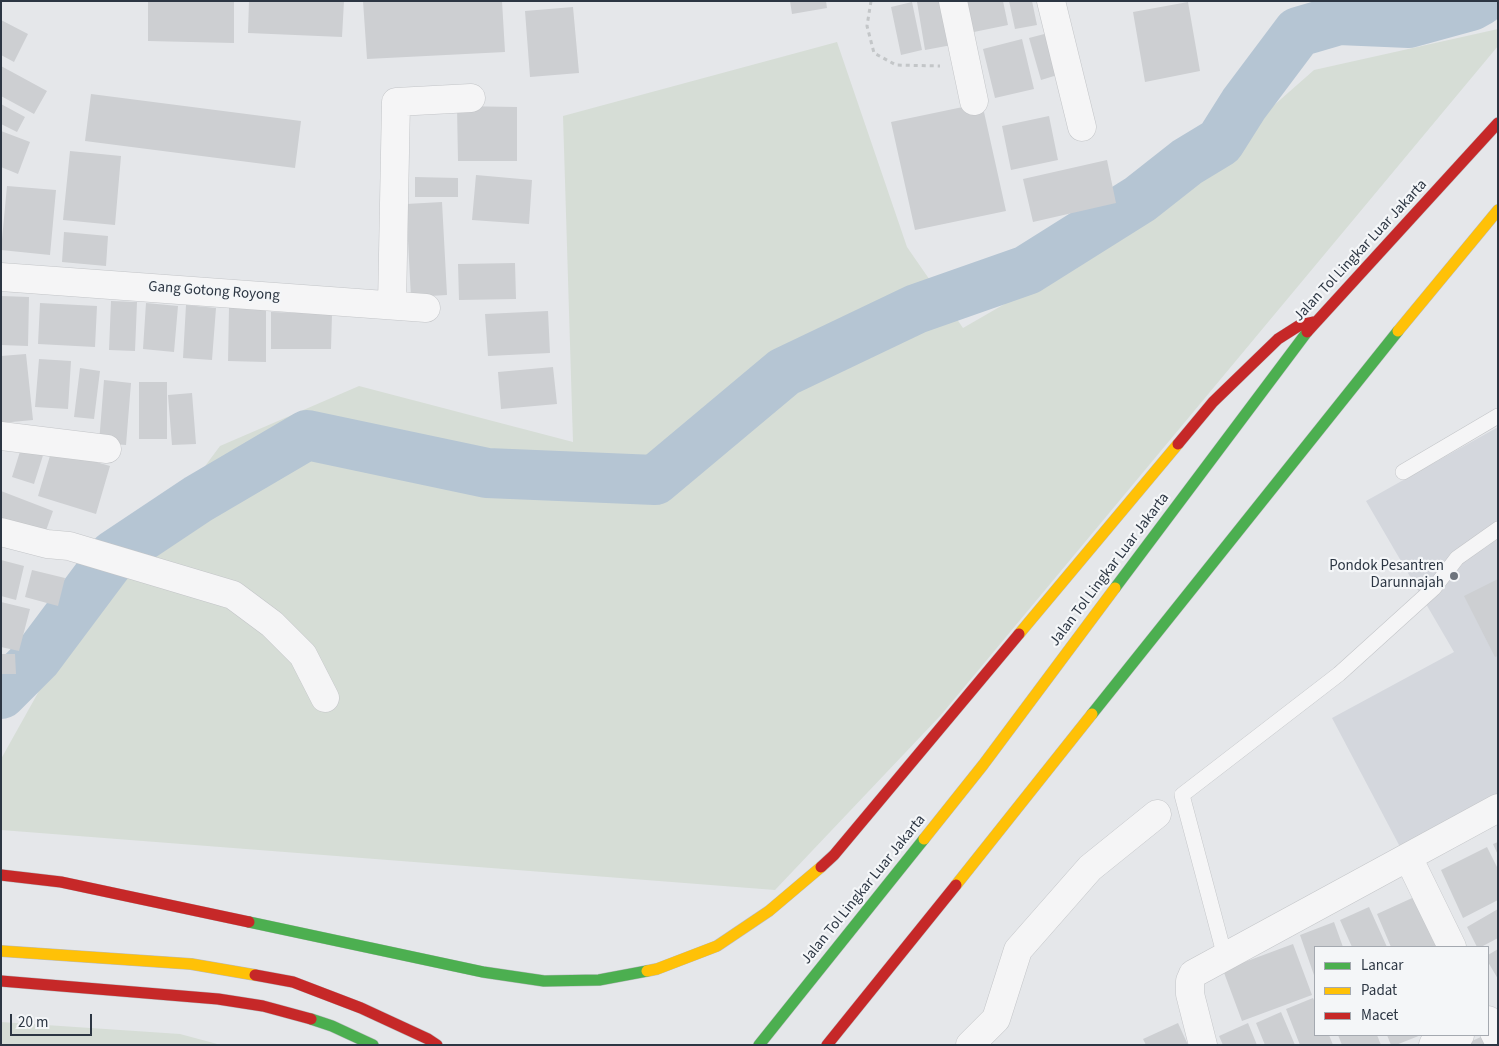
<!DOCTYPE html>
<html>
<head>
<meta charset="utf-8">
<style>
  body { margin:0 }
  #map { position:relative; width:1499px; height:1046px; overflow:hidden; background:#e5e7ea; font-family:"Source Sans 3",sans-serif }
  canvas { display:block }
  .frame { position:absolute; inset:0; border:2px solid #2c3643; pointer-events:none }
  .legend { position:absolute; left:1314px; top:946px; width:175px; height:90px; box-sizing:border-box; background:#f4f6f8; border:1px solid #a4a9b0; margin:0; padding:6px 9px; list-style:none; font-size:15px; color:#2c3643 }
  .legend li { display:flex; align-items:center; gap:10px; height:25px }
  .legend b { width:25px; border:1px solid #a4a9b0 }
  .scale { position:absolute; left:10px; top:1014px; width:82px; height:22px; box-sizing:border-box; border:2px solid #2c3643; border-top:0; padding-left:6px; font-size:15px; line-height:18px; white-space:nowrap; color:#2c3643; -webkit-text-stroke:4px #f4f6f8; paint-order:stroke }
</style>
</head>
<body>
<div id="map">
<canvas width="1499" height="1046"></canvas>
<div class="frame"></div>
<ul class="legend">
<li><b style="height:6px;background:#4caf50"></b>Lancar</li>
<li><b style="height:6px;background:#ffc107"></b>Padat</li>
<li><b style="height:6px;background:#c62828"></b>Macet</li>
</ul>
<div class="scale">20 m</div>
</div>
<script>
const g = document.querySelector('canvas').getContext('2d');
g.lineJoin = 'round';
function fillPath(path, color) { g.fillStyle = color; g.fill(path, 'evenodd'); }
const shape = rows => new Path2D(rows.map(r => 'M' + r).join(''));
function stroke(path, color, width, dash) { g.strokeStyle = color; g.lineWidth = width; g.lineCap = dash ? 'butt' : 'round'; g.setLineDash(dash || []); g.stroke(path); }
function drawText(font, color, halo, rows, align = 'center') {
  g.font = font + ' "Source Sans 3",sans-serif'; g.lineWidth = 4.5; g.setLineDash([]); g.textBaseline = 'middle'; g.strokeStyle = halo; g.fillStyle = color; for (const [text, x, y, turn = 0] of rows) {
    g.save(); g.translate(x, y); g.rotate((+turn || 0) * Math.PI / 180); g.textAlign = isNaN(turn) ? turn : align; if (halo) g.strokeText(text, 0, 0); g.fillText(text, 0, 0); g.restore();
  }
}
const built = shape([
  [1498,427,1498,815,1408,862,1332,718,1454,652,1366,501]
]);
const green = shape([
  [1498,29,1498,46,941,715,775,890,1,830,1,759,44,682,220,446,359,386,573,442,563,116,837,42,907,247,963,328,1131,231,1314,70],
  [1,1022,180,1034,221,1045,1,1045]
]);
const river = shape([
  [1,694,37,658,114,555,198,499,307,435,487,473,655,480,784,372,916,309,1027,270,1140,199,1187,162,1220,142,1244,104,1298,32,1339,20,1409,23,1471,6,1480,1]
]);
const building = shape([
  [148,1,234,1,234,43,148,41],
  [249,1,344,1,342,37,248,33],
  [363,1,502,1,505,52,367,59],
  [790,1,826,1,827,8,792,14],
  [949,1,957,44,925,50,917,2],
  [962,1,1003,1,1008,25,969,33],
  [1009,1,1032,1,1037,25,1015,29],
  [912,2,922,50,901,55,891,7],
  [1188,2,1200,71,1145,82,1133,12],
  [573,7,579,73,530,77,525,11],
  [1,20,28,34,14,62,1,55],
  [1052,32,1064,73,1041,80,1029,38],
  [1022,39,1034,89,995,98,983,49],
  [1,66,47,91,34,114,1,96],
  [91,94,301,121,295,168,85,141],
  [982,103,1006,211,915,230,891,122],
  [1,104,25,117,17,132,1,124],
  [457,106,517,107,517,161,458,161],
  [1049,116,1058,160,1011,170,1002,126],
  [1,131,30,142,18,174,1,167],
  [70,151,121,156,115,225,63,220],
  [1107,160,1116,203,1033,222,1023,179],
  [476,175,532,180,529,224,472,220],
  [415,177,458,178,458,197,415,197],
  [7,186,56,190,50,255,1,250],
  [442,202,447,295,411,297,406,204],
  [64,232,108,236,106,266,62,262],
  [515,263,516,299,459,300,458,264],
  [1,296,29,297,28,346,1,345],
  [111,301,137,302,135,351,109,350],
  [40,303,97,306,95,347,38,344],
  [146,303,178,306,174,352,143,349],
  [186,305,216,308,212,360,183,358],
  [229,308,266,308,266,362,228,361],
  [548,311,550,353,488,356,485,314],
  [271,312,332,314,331,349,271,349],
  [26,354,33,420,1,423,1,356],
  [39,359,71,361,68,409,35,407],
  [553,367,557,404,501,409,498,372],
  [80,368,100,371,94,419,74,417],
  [104,380,131,383,126,445,99,443],
  [139,382,167,382,167,439,139,439],
  [192,393,196,444,172,445,168,395],
  [23,442,45,449,34,484,12,477],
  [52,449,110,466,96,514,38,496],
  [1,491,53,511,43,539,1,523],
  [1,560,24,566,16,600,1,596],
  [32,570,65,578,58,606,25,597],
  [1498,579,1498,656,1495,657,1464,596],
  [1,602,30,609,19,651,1,647],
  [1,654,15,654,16,674,1,674],
  [1498,842,1498,855,1493,844],
  [1487,847,1498,869,1498,900,1463,918,1441,870],
  [1421,894,1445,947,1391,947,1377,914],
  [1369,907,1387,947,1352,947,1340,920],
  [1498,909,1498,938,1481,947,1477,947,1467,927],
  [1334,922,1343,947,1315,947,1315,978,1300,935],
  [1293,944,1312,995,1242,1021,1223,970],
  [1498,949,1498,979,1488,962,1488,955],
  [1313,998,1315,1002,1315,1035,1329,1035,1333,1045,1300,1045,1286,1009],
  [1281,1012,1295,1045,1265,1045,1256,1023],
  [1178,1023,1188,1045,1146,1045,1143,1039],
  [1248,1023,1257,1045,1223,1045,1219,1036],
  [1338,1035,1377,1035,1381,1045,1342,1045],
  [1387,1035,1421,1035,1396,1045,1391,1045],
  [1483,1036,1487,1045,1463,1045]
]);
const path = shape([
  [871,1,867,26,874,53,896,65,940,66]
]);
const lane = shape([
  [1403,472,1498,416],
  [1225,957,1182,795,1339,674,1434,588,1457,558,1498,529]
]);
const street = shape([
  [953,1,974,101],
  [1051,1,1082,127],
  [1,277,426,308],
  [392,305,396,102,471,98],
  [1,436,107,449],
  [1,532,47,544,69,546,233,595,272,624,303,655,325,698],
  [1452,947,1408,857,1498,808],
  [1488,1020,1498,1040],
  [970,1045,996,1019,1018,950,1090,868,1157,814],
  [1203,1045,1190,994,1190,981,1193,974,1408,857],
  [1433,1045,1460,1035]
]);
const fast = shape([
  [1115,588,1307,332],
  [1092,714,1398,331],
  [249,922,483,972,544,981,599,980,647,971],
  [311,1019,332,1026,373,1045],
  [759,1045,924,839]
]);
const slow = shape([
  [1398,331,1498,210],
  [1019,634,1178,444],
  [924,839,983,765,1115,588],
  [956,885,1092,714],
  [1,951,191,964,255,975],
  [647,971,657,969,717,946,769,911,821,867]
]);
const jam = shape([
  [1307,332,1498,123],
  [1178,444,1213,402,1278,339,1300,325,1314,322],
  [821,867,834,855,1019,634],
  [1,875,61,882,249,922],
  [255,975,293,982,361,1008,428,1039,437,1045],
  [1,981,218,999,263,1006,311,1019],
  [827,1045,956,885]
]);
const markers = [
  [1454,576,5,"#6d747d"]
];
const streetNames = [
  ["Jalan Tol Lingkar Luar Jakarta",1361,251,-47],
  ["Gang Gotong Royong",214,292,4],
  ["Jalan Tol Lingkar Luar Jakarta",1110,570,-53],
  ["Jalan Tol Lingkar Luar Jakarta",864,890,-51]
];
const poiNames = [
  ["Pondok Pesantren",1444,567],
  ["Darunnajah",1444,584]
];
fillPath(built, '#d4d7dd');
fillPath(green, '#d6ddd6');
stroke(river, '#b5c5d3', 50);
fillPath(building, '#cdcfd2');
stroke(lane, '#c3c5c8', 16);
stroke(street, '#c3c5c8', 29);
stroke(fast, '#b8babe', 12);
stroke(slow, '#b8babe', 12);
stroke(jam, '#b8babe', 12);
stroke(path, '#c3c6c8', 3, [4, 4]);
stroke(lane, '#f5f5f6', 15);
stroke(street, '#f5f5f6', 28);
stroke(fast, '#4caf50', 11);
stroke(slow, '#ffc107', 11);
stroke(jam, '#c62828', 11);
for (const [x, y, r, color] of markers) { const dot = new Path2D(); dot.arc(x, y, r, 0, 2 * Math.PI); g.fillStyle = color; g.fill(dot); stroke(dot, '#f4f6f8', 2); }
drawText('15px', '#2c3643', '#f4f6f8', streetNames);
drawText('15px', '#2c3643', '#f4f6f8', poiNames, 'right');
</script>
</body>
</html>
